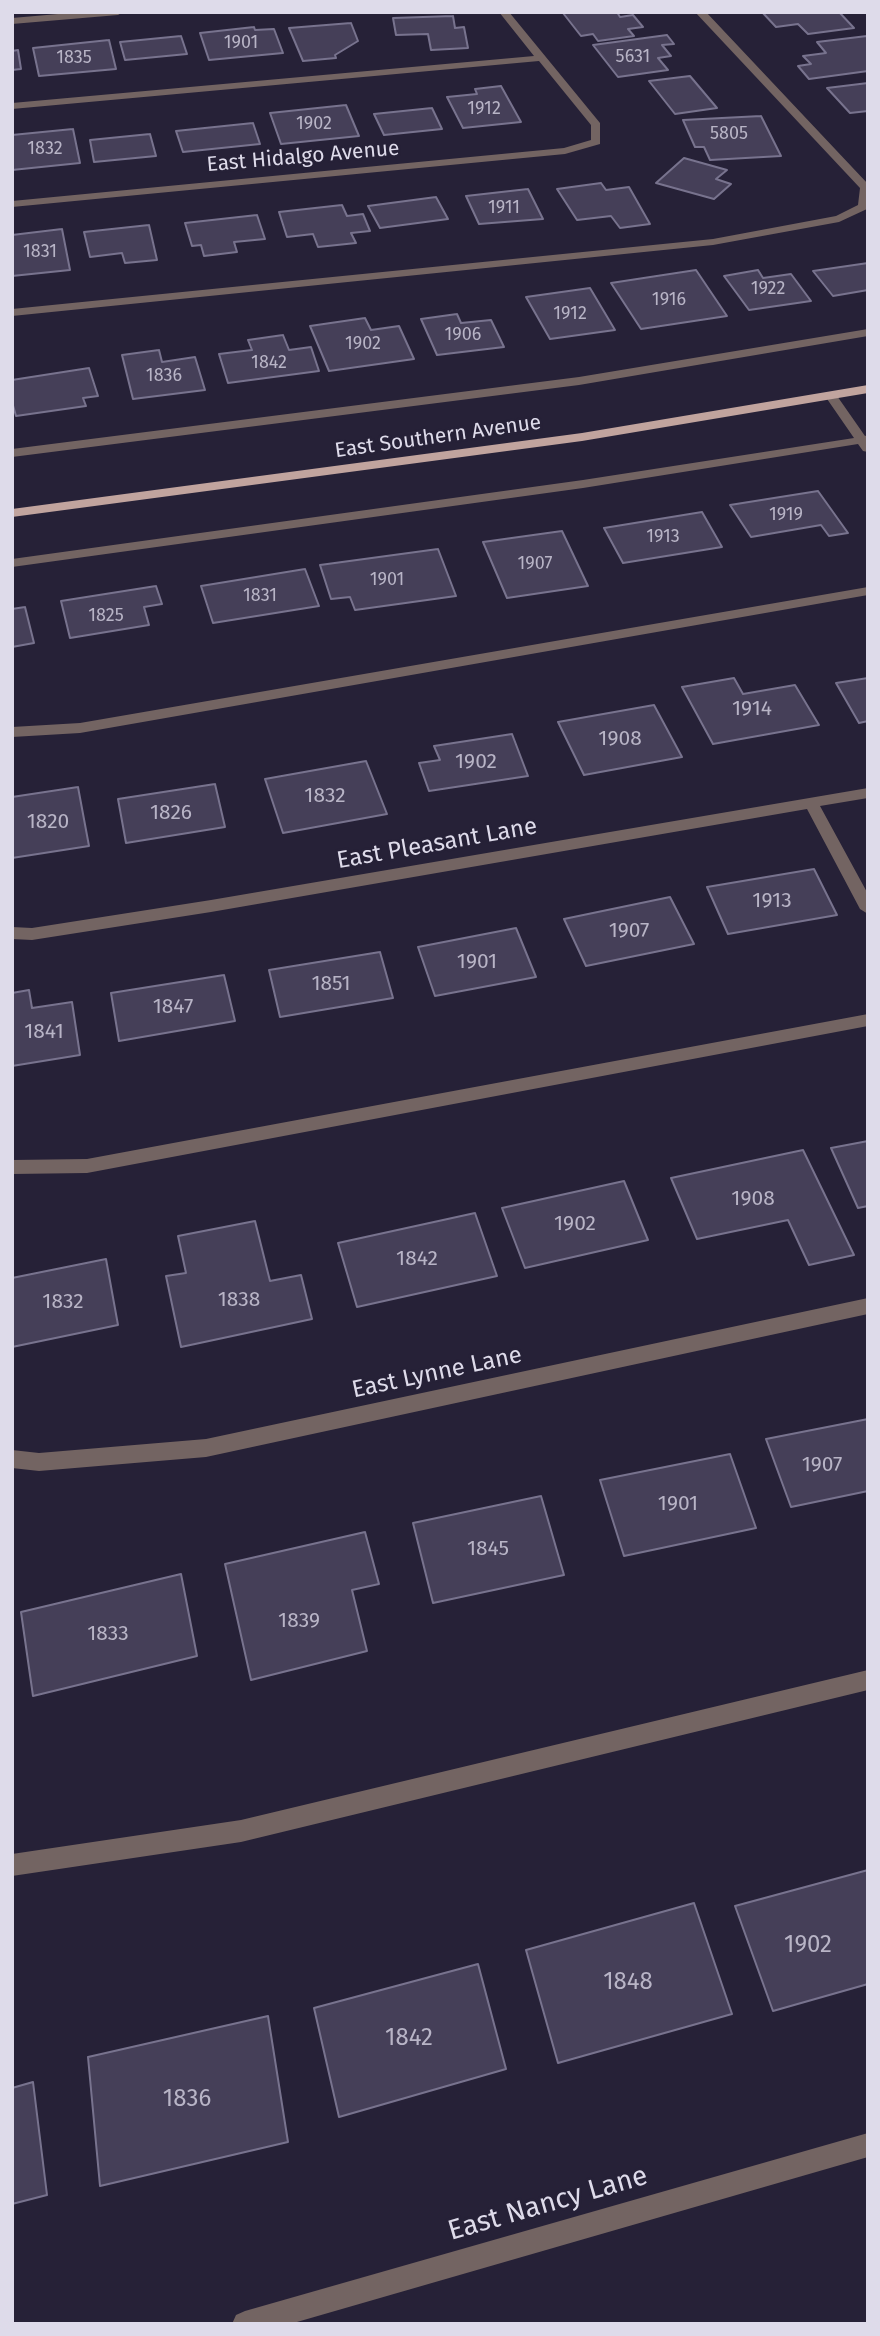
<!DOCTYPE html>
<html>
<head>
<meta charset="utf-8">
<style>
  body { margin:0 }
  #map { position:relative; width:880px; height:2336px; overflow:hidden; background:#262137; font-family:"Fira Sans",sans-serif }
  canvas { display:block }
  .frame { position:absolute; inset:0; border:14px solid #dedbea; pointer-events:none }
</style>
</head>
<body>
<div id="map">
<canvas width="880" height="2336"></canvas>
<div class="frame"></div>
</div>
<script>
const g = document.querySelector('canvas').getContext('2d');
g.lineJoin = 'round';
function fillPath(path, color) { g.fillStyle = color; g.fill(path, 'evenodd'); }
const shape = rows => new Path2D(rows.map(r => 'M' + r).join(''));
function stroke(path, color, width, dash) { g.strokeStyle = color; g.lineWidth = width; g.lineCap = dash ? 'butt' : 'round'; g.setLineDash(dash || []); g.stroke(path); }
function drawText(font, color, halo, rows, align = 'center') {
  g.font = font + ' "Fira Sans",sans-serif'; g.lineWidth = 5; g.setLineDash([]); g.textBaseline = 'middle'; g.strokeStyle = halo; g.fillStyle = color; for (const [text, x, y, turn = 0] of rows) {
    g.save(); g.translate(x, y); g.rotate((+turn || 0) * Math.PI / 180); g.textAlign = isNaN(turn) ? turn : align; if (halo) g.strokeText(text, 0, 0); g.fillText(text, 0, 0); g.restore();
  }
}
const building = shape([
  [617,12,620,17,633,15,643,27,628,29,634,36,598,41,593,34,581,36,563,13,617,12],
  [762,12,839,12,854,28,808,34,798,24,776,27,762,12],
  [453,16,455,28,464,27,468,48,431,50,428,34,396,35,393,18,453,16],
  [351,23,358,41,335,55,336,58,303,61,289,28,351,23],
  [254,27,255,30,274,29,283,53,209,60,200,33,254,27],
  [667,35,674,44,662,45,671,56,658,58,668,70,618,77,593,45,667,35],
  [181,36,187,54,125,60,120,42,181,36],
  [867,36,868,71,809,79,798,66,811,64,803,56,826,53,817,42,867,36],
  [109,40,116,69,39,76,33,48,109,40],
  [18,50,21,69,12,70,12,51,18,50],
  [690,76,717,108,675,114,649,81,690,76],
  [868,83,868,111,850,113,827,88,868,83],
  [501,86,521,122,463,128,447,97,477,94,475,89,501,86],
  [346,105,359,136,281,144,270,113,346,105],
  [432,108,442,129,384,135,374,114,432,108],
  [761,116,781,156,710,160,704,147,695,147,683,120,761,116],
  [253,123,260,144,183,152,176,131,253,123],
  [73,129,80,163,12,170,12,135,73,129],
  [150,134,156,156,94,162,90,140,150,134],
  [684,158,727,170,716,179,731,184,714,199,656,183,684,158],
  [601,183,606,190,629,187,650,224,620,228,611,216,577,220,557,189,601,183],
  [528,189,543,219,479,224,466,196,528,189],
  [436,197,448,219,380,228,368,206,436,197],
  [342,205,347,216,363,214,370,231,351,233,356,243,318,247,313,234,287,237,279,212,342,205],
  [257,215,265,239,234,242,237,252,204,256,201,245,192,246,185,223,257,215],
  [149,225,157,260,125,263,122,253,90,257,84,232,149,225],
  [62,229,70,270,12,276,12,235,62,229],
  [868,263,868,290,833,296,813,271,868,263],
  [696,270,727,316,641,329,611,283,696,270],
  [758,270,763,278,791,274,811,301,749,310,724,276,758,270],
  [590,288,615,330,550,339,526,297,590,288],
  [457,314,461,323,491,320,504,347,437,355,421,319,457,314],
  [365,318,371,330,399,326,414,359,329,371,310,326,365,318],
  [283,335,289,350,311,347,319,371,228,383,219,354,252,350,248,340,283,335],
  [159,350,162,362,195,357,205,390,133,399,122,355,159,350],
  [89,368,98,396,83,398,86,406,16,416,12,402,12,380,89,368],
  [818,491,848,533,829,536,821,525,751,537,730,505,818,491],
  [702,512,722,547,623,563,604,528,702,512],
  [562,531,588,586,507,598,483,542,562,531],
  [438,549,456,596,355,610,350,597,331,599,320,565,438,549],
  [305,569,319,606,213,623,201,586,305,569],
  [156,586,162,604,144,607,149,625,70,638,61,601,156,586],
  [25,607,34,643,12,647,12,609,25,607],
  [734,678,743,694,795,685,819,725,713,744,682,687,734,678],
  [868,678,868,721,859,723,836,683,868,678],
  [654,705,682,757,584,775,558,722,654,705],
  [512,734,528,776,429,791,419,763,440,760,434,746,512,734],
  [366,761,387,814,283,833,265,779,366,761],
  [215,784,225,827,126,843,118,799,215,784],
  [78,787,89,846,12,858,12,797,78,787],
  [814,869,837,915,728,934,707,887,814,869],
  [670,897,694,944,586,966,564,919,670,897],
  [516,928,536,977,435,996,418,947,516,928],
  [380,952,393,998,280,1017,269,970,380,952],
  [224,975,235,1021,119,1041,111,993,224,975],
  [29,990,32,1008,72,1002,80,1055,12,1066,12,993,29,990],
  [868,1141,868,1206,858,1208,831,1148,868,1141],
  [803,1150,854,1255,809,1265,788,1220,697,1239,671,1178,803,1150],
  [624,1181,648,1240,525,1268,502,1208,624,1181],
  [475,1213,497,1276,357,1307,338,1243,475,1213],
  [255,1221,270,1281,301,1275,312,1319,181,1347,166,1276,186,1273,178,1236,255,1221],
  [106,1259,118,1325,12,1347,12,1278,106,1259],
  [868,1419,868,1491,791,1507,766,1439,868,1419],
  [730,1454,756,1528,624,1556,600,1480,730,1454],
  [541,1496,564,1575,433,1603,413,1523,541,1496],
  [365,1532,379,1584,352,1590,367,1651,251,1680,225,1564,365,1532],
  [181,1574,197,1656,33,1696,21,1612,181,1574],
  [868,1870,868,1984,773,2011,735,1906,868,1870],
  [694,1903,732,2014,558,2063,526,1950,694,1903],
  [478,1964,506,2069,339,2117,314,2008,478,1964],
  [268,2016,288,2142,100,2186,88,2057,268,2016],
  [33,2082,47,2195,12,2204,12,2088,33,2082]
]);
const minor = shape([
  [81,12,123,12,118,15,12,24,12,18,81,12],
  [499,12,509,12,600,123,600,144,565,154,12,207,12,201,564,148,591,140,591,125,539,61,12,109,12,103,534,56,499,12],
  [695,12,706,12,868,184,867,209,839,222,713,245,12,316,12,309,713,239,836,216,858,205,860,188,695,12],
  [868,329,868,336,579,385,12,457,12,449,579,377,868,329],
  [831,392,835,393,865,436,868,435,868,452,863,451,858,444,583,488,12,567,12,559,583,480,854,438,825,396,831,392],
  [868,587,868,595,80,733,12,737,12,727,80,723,868,587],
  [868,788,868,798,820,806,868,894,868,914,860,909,807,809,211,912,32,940,12,939,12,927,32,928,211,900,868,788],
  [868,1014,868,1026,87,1173,12,1174,12,1160,87,1159,868,1014],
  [868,1298,868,1314,206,1457,39,1471,12,1468,12,1450,39,1453,206,1439,868,1298],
  [868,1670,868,1690,241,1842,12,1876,12,1854,241,1820,868,1670],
  [868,2133,868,2157,290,2324,232,2324,236,2315,245,2311,868,2133]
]);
const major = shape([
  [868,385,868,393,582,441,12,517,12,509,582,433,868,385]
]);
const farNumbernames = [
  ["1901",241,43],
  ["5631",633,57],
  ["1835",74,58],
  ["1912",484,109],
  ["1902",314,124],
  ["5805",729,134],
  ["1832",45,149],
  ["1911",504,208],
  ["1831",40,252],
  ["1922",768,289],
  ["1916",669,300],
  ["1912",570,314],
  ["1906",463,335],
  ["1902",363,344],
  ["1842",269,363],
  ["1836",164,376],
  ["1919",786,515],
  ["1913",663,537],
  ["1907",535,564],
  ["1901",387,580],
  ["1831",260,596],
  ["1825",106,616]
];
const farStreetnames = [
  ["East Hidalgo Avenue",303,157,-5],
  ["East Southern Avenue",438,437,-8]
];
const numberNames = [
  ["1914",752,709],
  ["1908",620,739],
  ["1902",476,762],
  ["1832",325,796],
  ["1826",171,813],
  ["1820",48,822],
  ["1913",772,901],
  ["1907",629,931],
  ["1901",477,962],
  ["1851",331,984],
  ["1847",173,1007],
  ["1841",44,1032],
  ["1908",753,1199],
  ["1902",575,1224],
  ["1842",417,1259],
  ["1838",239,1300],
  ["1832",63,1302],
  ["1907",822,1465],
  ["1901",678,1504],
  ["1845",488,1549],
  ["1839",299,1621],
  ["1833",108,1634]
];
const streetNames = [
  ["East Pleasant Lane",437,844,-10],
  ["East Lynne Lane",437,1373,-12]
];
const nearNumbernames = [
  ["1902",808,1945],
  ["1848",628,1982],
  ["1842",409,2038],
  ["1836",187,2099]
];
const nearStreetnames = [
  ["East Nancy Lane",548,2204,-16]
];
fillPath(building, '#453f58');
stroke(building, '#78738e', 2);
fillPath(minor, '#736462');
fillPath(major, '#c1a49e');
drawText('18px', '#b8b4c6', null, farNumbernames);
drawText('21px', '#dedbea', '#262137', farStreetnames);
drawText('21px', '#b8b4c6', null, numberNames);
drawText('24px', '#dedbea', '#262137', streetNames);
drawText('24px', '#b8b4c6', null, nearNumbernames);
drawText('28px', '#dedbea', '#262137', nearStreetnames);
</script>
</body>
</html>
